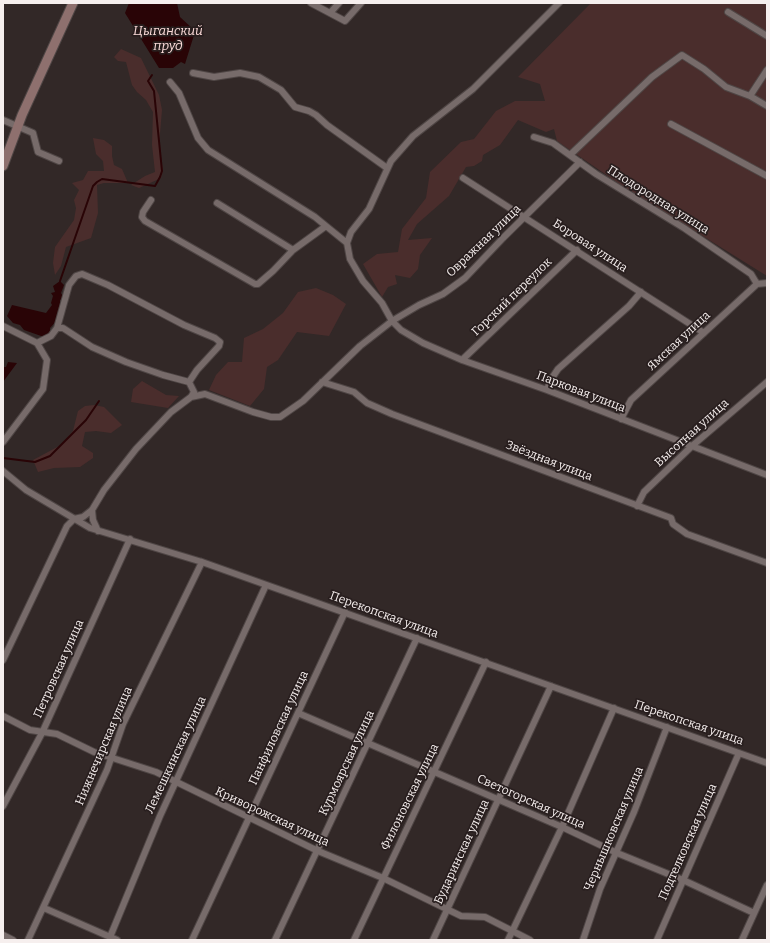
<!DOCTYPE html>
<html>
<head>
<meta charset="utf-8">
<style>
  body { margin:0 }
  #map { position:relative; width:770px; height:943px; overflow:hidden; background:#322827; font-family:Bitter,serif }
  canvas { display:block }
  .frame { position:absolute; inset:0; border:4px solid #f6efee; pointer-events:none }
</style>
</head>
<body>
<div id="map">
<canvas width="770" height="943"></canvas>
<div class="frame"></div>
</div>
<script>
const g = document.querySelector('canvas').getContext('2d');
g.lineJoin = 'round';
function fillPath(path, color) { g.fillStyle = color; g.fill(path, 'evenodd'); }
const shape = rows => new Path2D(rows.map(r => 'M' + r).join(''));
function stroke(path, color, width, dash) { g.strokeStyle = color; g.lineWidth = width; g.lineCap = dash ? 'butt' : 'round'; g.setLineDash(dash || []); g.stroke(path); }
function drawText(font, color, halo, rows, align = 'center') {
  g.font = font + ' Bitter,serif'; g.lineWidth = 3.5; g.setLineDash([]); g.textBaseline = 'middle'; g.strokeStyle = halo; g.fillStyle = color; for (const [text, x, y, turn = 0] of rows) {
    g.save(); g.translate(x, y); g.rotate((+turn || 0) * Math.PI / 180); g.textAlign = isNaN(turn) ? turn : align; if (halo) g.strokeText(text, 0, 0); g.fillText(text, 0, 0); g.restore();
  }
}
const green = shape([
  [591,3,767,3,767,276,624,187,557,141,554,129,546,132,518,120,500,145,483,155,482,161,474,166,466,167,449,196,417,224,408,240,432,238,420,255,418,269,410,278,395,275,397,284,388,287,382,297,363,264,377,254,398,252,402,229,426,198,430,172,461,142,474,139,496,111,515,101,545,101,540,84,518,77],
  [121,49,141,58,159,95,162,110,159,145,163,170,161,178,139,188,131,185,145,176,155,172,152,145,153,112,146,100,137,92,132,85,126,62,118,61,114,57],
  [93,138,104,140,112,146,112,156,114,165,122,169,128,183,104,183,97,185,98,213,91,238,66,247,61,266,55,275,53,263,55,247,74,220,76,208,74,200,79,190,72,183,83,180,88,171,104,171,103,161,96,154],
  [316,288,333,295,346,304,329,336,297,332,278,360,267,367,264,389,250,406,209,390,216,375,228,362,242,362,244,338,263,329,283,313,298,292],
  [142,381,166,395,179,396,168,408,131,402,133,389],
  [94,405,104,407,122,425,111,433,96,431,85,432,82,446,93,453,93,458,80,467,54,468,38,472,33,460,61,445,73,431,78,411,85,406]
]);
const water = shape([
  [129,3,177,3,180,17,193,29,194,35,185,64,181,62,173,68,159,68,125,13],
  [60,281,64,285,61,293,64,298,60,300,61,307,58,319,50,328,50,332,44,337,24,330,20,325,13,323,7,316,12,305,46,313,52,305,51,303,53,296,51,293,55,292,53,286],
  [8,362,17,363,3,382,3,367,6,367]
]);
const stream = shape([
  [60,281,93,186,97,182,102,179,155,186,160,177,162,171,154,91,148,81,152,75],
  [3,458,35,462,50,456,86,420,99,401]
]);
const minor = shape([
  [311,3,345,21,361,3],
  [728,12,767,36],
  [330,13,339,3],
  [193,73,214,77,240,73,259,77,281,90,295,107,309,111,316,115,327,125,387,168],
  [170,82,179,93,198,138,208,150,315,217,326,226],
  [750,96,767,70],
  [3,120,33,133,38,152,59,161],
  [671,124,767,176],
  [534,137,553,143,596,174,684,228,751,274,757,284,767,283],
  [570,155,652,77,682,55,704,69,726,87,750,96,767,106],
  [580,162,503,238,465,278,443,294,419,305,392,321,401,330,423,343,462,360,547,390,767,475],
  [463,178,704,333],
  [151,200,143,212,142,217,145,221,255,284,258,284,273,271,293,250,326,226,347,243],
  [217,203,293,250],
  [37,343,51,336,57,328,63,328,92,347,126,362,163,375,189,382],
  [462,360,577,250],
  [322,382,354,392,367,403,392,414,671,518,673,524,687,534,767,563],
  [547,390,550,381,558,369,629,306,641,292],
  [191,397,205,394,253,412,271,417,280,417,303,401,360,346,392,321,382,303,363,281,350,259,347,243,351,232,369,209,391,161,413,136,473,89,559,3],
  [621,419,631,400,757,284],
  [3,442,43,389,47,360,37,343,3,326],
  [3,471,26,490,90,528,202,562,767,763],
  [637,506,644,492,692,446,767,382],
  [92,510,93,520,98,531],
  [3,660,67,526,74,519,83,517,92,510,104,490,136,449,171,412,191,397,194,392,189,382,197,370,219,346,220,342,215,338,184,325,108,285,82,274,76,276,69,285,57,328],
  [298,713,562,827,617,853,683,880,754,913],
  [3,716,30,730,57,734,94,752,156,772,318,851,383,878,461,916,485,917,530,940],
  [3,806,42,733,130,539],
  [44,908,117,940],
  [3,935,13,940],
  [110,937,160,816,266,585],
  [28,940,107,770,123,724,202,562],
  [192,940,345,612],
  [275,940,417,638],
  [354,940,486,662],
  [433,940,551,686],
  [508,940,562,827,614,708],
  [583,940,600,889,634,812,667,727],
  [657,940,739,753],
  [742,940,767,885]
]);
const secondary = shape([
  [3,166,22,115,73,3]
]);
const streetNames = [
  ["Плодородная улица",658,200,32],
  ["Овражная улица",484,241,-44],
  ["Боровая улица",590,246,33],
  ["Горский переулок",512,297,-44],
  ["Ямская улица",679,341,-43],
  ["Парковая улица",581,392,21],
  ["Высотная улица",692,433,-42],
  ["Звёздная улица",549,461,21],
  ["Перекопская улица",384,615,20],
  ["Петровская улица",59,669,-66],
  ["Перекопская улица",689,723,19],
  ["Панфиловская улица",279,728,-65],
  ["Нижнечирская улица",104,746,-67],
  ["Лемешкинская улица",176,755,-65],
  ["Курмоярская улица",347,763,-65],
  ["Филоновская улица",410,797,-64],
  ["Светогорская улица",531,802,24],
  ["Криворожская улица",272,817,25],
  ["Чернышковская улица",614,829,-67],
  ["Подтелковская улица",688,842,-66],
  ["Бударинская улица",462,852,-65]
];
const waterNames = [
  ["Цыганский",168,31],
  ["пруд",168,46]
];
fillPath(green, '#4a2d2c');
fillPath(water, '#290406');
stroke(stream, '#290406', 2);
stroke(minor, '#4f4645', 8);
stroke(secondary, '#4f4645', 11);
stroke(minor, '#776b6a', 6);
stroke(secondary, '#8e706e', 9);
drawText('12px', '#f6efee', '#281e1e', streetNames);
drawText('italic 13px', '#fcdbd9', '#281e1e', waterNames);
</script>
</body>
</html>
